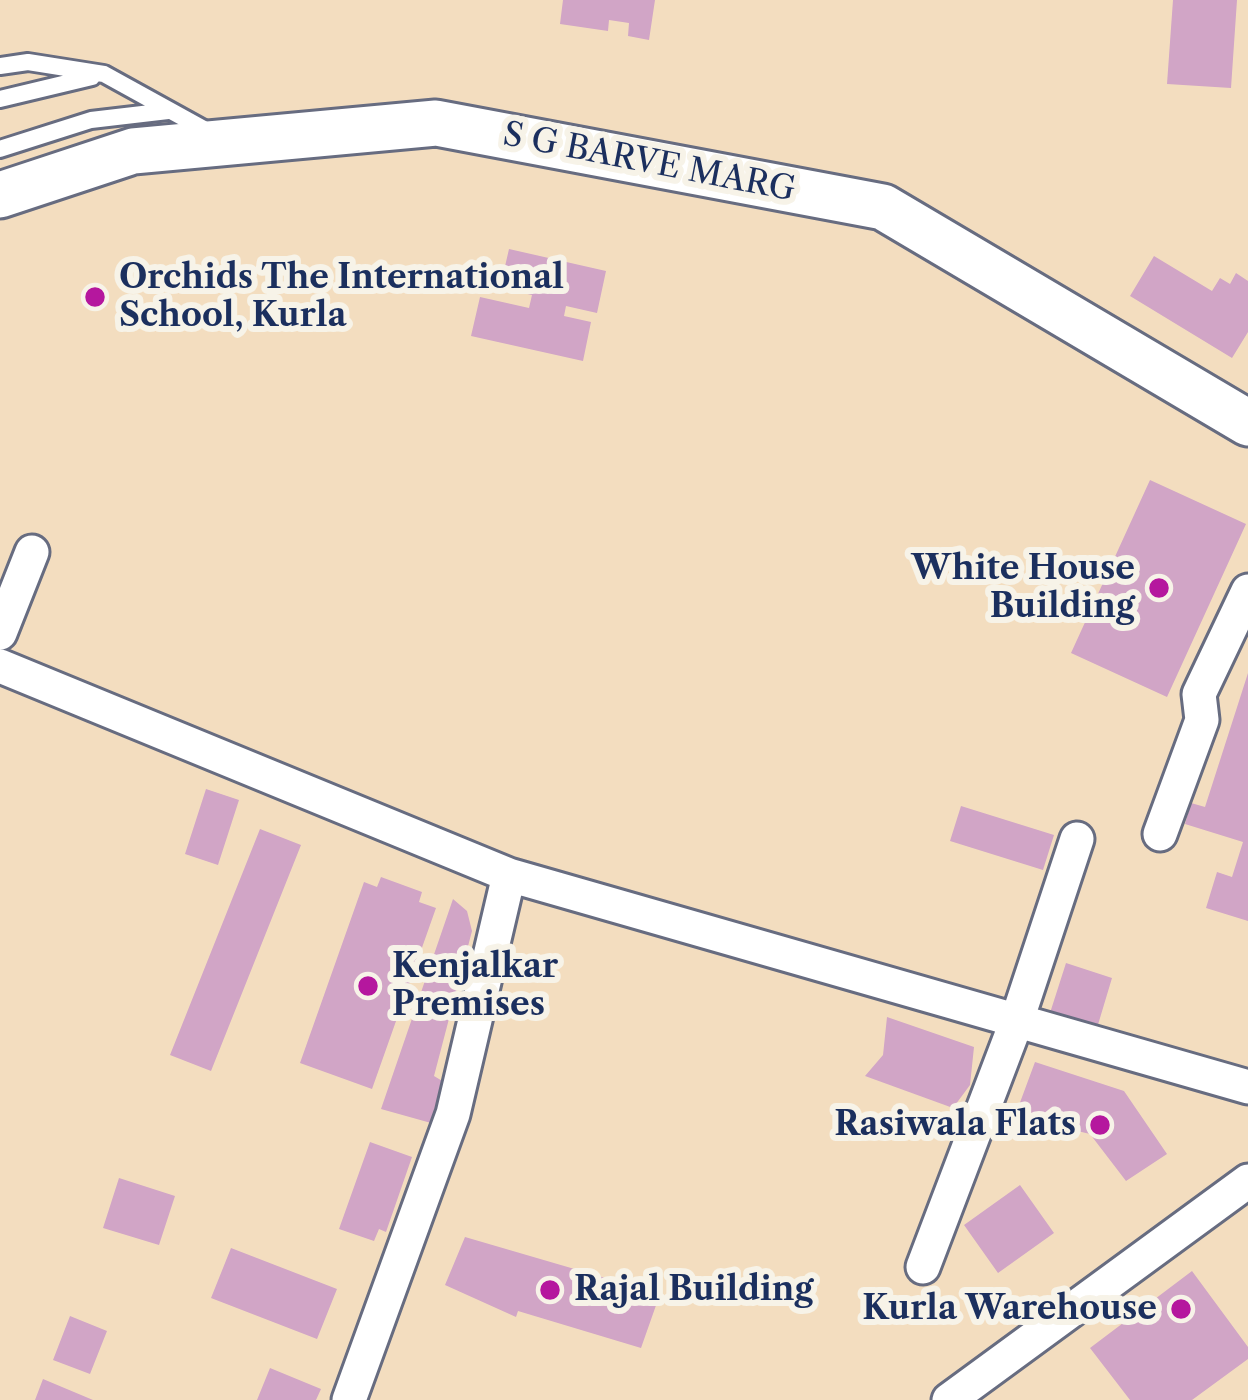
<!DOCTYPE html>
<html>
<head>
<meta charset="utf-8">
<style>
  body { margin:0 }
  canvas { display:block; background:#f3ddbf }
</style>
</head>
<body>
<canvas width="1248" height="1400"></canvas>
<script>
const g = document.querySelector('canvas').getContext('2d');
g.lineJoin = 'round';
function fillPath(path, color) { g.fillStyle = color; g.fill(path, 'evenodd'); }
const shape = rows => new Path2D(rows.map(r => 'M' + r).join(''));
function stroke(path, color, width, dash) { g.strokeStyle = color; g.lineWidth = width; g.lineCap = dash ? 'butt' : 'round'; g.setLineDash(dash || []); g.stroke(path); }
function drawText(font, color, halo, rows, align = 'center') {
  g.font = font + ' "Libre Caslon Text",serif'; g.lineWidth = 12; g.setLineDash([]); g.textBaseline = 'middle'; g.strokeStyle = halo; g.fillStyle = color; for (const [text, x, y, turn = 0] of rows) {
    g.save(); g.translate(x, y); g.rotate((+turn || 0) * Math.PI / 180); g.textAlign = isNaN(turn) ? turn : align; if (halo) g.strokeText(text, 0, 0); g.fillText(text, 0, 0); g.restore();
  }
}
const building = shape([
  [563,0,655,0,649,40,628,36,629,23,609,20,608,31,560,24],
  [1173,0,1237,0,1231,88,1167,84],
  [509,249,606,271,597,313,566,306,564,316,591,322,583,361,471,336,480,297,529,308,532,295,500,288],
  [1154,256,1212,291,1220,278,1230,284,1236,273,1248,281,1248,332,1232,358,1130,296],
  [1150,480,1246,524,1167,697,1071,653],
  [1248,673,1248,921,1206,908,1217,872,1232,877,1243,842,1185,824,1191,803,1205,807],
  [206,789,239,800,218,865,185,854],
  [961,806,1054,835,1043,870,950,841],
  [260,829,301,845,211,1071,170,1055],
  [381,877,422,892,419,902,436,908,372,1089,300,1063,364,882,377,887],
  [453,899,467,911,472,931,434,1076,444,1082,431,1123,381,1109],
  [1066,963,1112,978,1097,1028,1050,1013],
  [887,1017,974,1047,970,1085,953,1108,865,1076,883,1055],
  [1035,1062,1124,1091,1167,1154,1126,1181,1090,1134,1015,1116],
  [370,1142,412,1157,386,1232,379,1229,374,1241,339,1229],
  [119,1178,175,1196,159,1245,103,1228],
  [1020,1185,1054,1233,998,1273,964,1225],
  [465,1237,660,1294,641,1348,518,1311,516,1317,445,1285],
  [231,1248,337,1289,317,1339,211,1298],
  [1192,1271,1248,1347,1248,1359,1192,1400,1130,1400,1090,1348],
  [70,1316,107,1331,90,1374,53,1360],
  [270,1368,321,1389,316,1400,257,1400],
  [43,1379,93,1400,35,1400]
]);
const lane = shape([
  [0,66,28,62,104,74,211,133],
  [0,99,92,77],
  [0,149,91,120,168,111]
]);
const street = shape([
  [0,633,32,552],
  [0,666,509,875,1248,1087],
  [1160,834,1202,720,1199,694,1248,591],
  [923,1267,1016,1023,1077,839],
  [349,1400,453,1114,509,875],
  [949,1400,1248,1181]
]);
const secondary = shape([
  [0,195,133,151,436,123,883,207,1248,423]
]);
const markers = [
  [95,297,12,"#b5179e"],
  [1159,588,12,"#b5179e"],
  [368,986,12,"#b5179e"],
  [1100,1125,12,"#b5179e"],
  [550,1290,12,"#b5179e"],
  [1181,1309,12,"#b5179e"]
];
const streetNames = [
  ["S G BARVE MARG",649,163,11]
];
const poiNames = [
  ["Orchids The International",119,278],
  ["School, Kurla",119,316],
  ["White House",1135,569,"right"],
  ["Building",1135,607,"right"],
  ["Kenjalkar",392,967],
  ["Premises",392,1005],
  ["Rasiwala Flats",1076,1125,"right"],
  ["Rajal Building",574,1290],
  ["Kurla Warehouse",1157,1309,"right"]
];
fillPath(building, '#d1a5c6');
stroke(lane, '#676c80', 22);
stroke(street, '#676c80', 39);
stroke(secondary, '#676c80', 51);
stroke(lane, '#fff', 16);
stroke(street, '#fff', 33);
stroke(secondary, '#fff', 45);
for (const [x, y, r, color] of markers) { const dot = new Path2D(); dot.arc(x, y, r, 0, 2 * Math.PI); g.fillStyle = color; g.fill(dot); stroke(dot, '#f7f3e8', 4.5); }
drawText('33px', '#1b2f5e', '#f7f3e8', streetNames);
drawText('bold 33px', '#1b2f5e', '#f7f3e8', poiNames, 'left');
</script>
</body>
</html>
